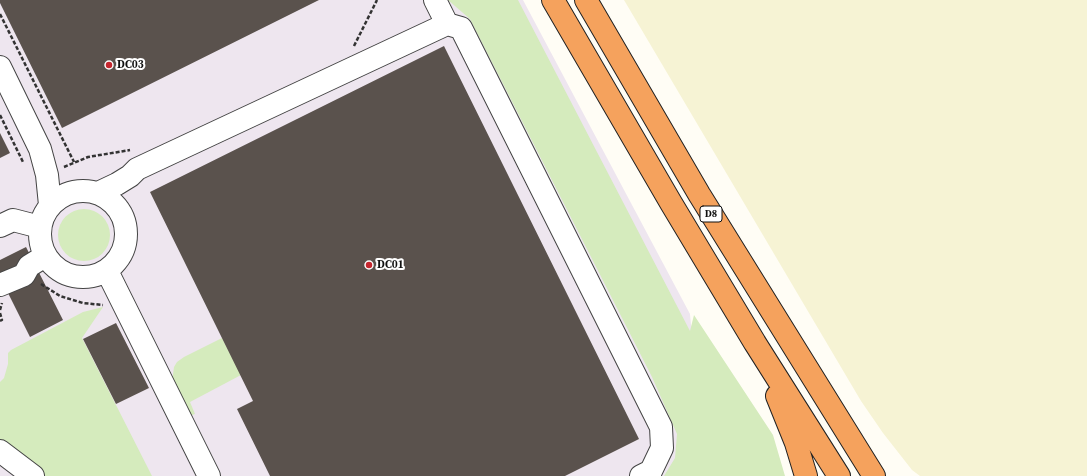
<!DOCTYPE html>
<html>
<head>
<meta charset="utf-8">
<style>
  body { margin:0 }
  canvas { display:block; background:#fffdf5 }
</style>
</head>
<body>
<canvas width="1087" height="476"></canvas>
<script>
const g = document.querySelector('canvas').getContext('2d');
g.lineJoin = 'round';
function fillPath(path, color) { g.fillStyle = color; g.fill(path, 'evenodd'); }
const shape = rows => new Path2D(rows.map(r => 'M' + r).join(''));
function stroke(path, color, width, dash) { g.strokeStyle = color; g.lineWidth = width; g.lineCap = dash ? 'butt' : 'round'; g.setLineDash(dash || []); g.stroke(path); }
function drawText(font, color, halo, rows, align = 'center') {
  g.font = font + ' "Source Serif 4",serif'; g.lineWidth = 4; g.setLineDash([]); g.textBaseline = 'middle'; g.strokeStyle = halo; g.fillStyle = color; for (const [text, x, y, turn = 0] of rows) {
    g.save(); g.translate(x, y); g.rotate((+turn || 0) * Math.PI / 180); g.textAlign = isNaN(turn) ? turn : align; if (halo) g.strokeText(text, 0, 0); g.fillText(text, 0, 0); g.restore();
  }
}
const industrial = shape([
  [0,0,523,0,690,314,705,476,0,476]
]);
const farmland = shape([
  [624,0,1087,0,1087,476,920,476,912,470,883,433,861,401]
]);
const green = shape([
  [448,0,518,0,690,331,694,315,773,435,785,476,664,476,675,458,677,434,652,377,470,19],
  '58 235a26 26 0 1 1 52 0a26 26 0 1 1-52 0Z',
  [103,307,82,338,152,476,44,476,0,443,0,382,4,378,8,364,8,353,11,350,83,312],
  [222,338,241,375,190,402,195,414,189,416,172,382,174,367,177,362,184,357]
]);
const building = shape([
  [0,0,319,0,62,128,0,3],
  [444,46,639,439,565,476,270,476,237,409,253,401,150,192],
  [0,133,10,153,0,158],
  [26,247,63,320,30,337,0,277,0,260],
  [116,323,149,388,116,404,83,339]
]);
const path = shape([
  [0,14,74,162],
  [354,46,377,0],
  [0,115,23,162],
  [64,167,88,157,130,150],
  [41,284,60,296,83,303,103,305],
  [0,310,2,303],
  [0,313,2,320,0,321]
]);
const minor = shape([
  [447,24,461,28,661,427,662,448,651,471,641,476],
  [0,67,40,149,47,175,50,205],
  '40 234a43 43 0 1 1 86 0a43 43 0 1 1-86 0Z',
  [98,193,117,184,130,176,137,169,447,24,435,0],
  [0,226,13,220,40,227],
  [107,271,209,476],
  [0,285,24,275,29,266,45,256],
  [0,451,33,476]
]);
const highway = shape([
  [553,0,671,203,755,343,839,476],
  [586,0,699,194,874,476],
  [777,396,796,443,806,476]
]);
const markers = [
  [109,65,4,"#c4262e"],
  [369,265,4,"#c4262e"]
];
const shields = [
  [711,214,22]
];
const shieldNames = [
  ["D8",711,214]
];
const poiNames = [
  ["DC03",117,65],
  ["DC01",377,265]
];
fillPath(industrial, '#eee6ef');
fillPath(farmland, '#f6f3d4');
fillPath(green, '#d5ebbd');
fillPath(building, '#5a524d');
stroke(minor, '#444', 24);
stroke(highway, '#222', 24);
stroke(path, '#333', 2.5, [4, 2]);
stroke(minor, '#fff', 22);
stroke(highway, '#f5a25d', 22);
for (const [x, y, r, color] of markers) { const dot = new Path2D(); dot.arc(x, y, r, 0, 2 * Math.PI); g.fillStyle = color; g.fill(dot); stroke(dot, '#fff', 1.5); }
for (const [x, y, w] of shields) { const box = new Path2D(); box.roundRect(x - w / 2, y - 8, w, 16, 3); g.fillStyle = '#fff'; g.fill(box); stroke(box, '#111', 1); }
drawText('bold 10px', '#111', null, shieldNames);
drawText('bold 11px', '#111', '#fff', poiNames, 'left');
</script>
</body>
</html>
